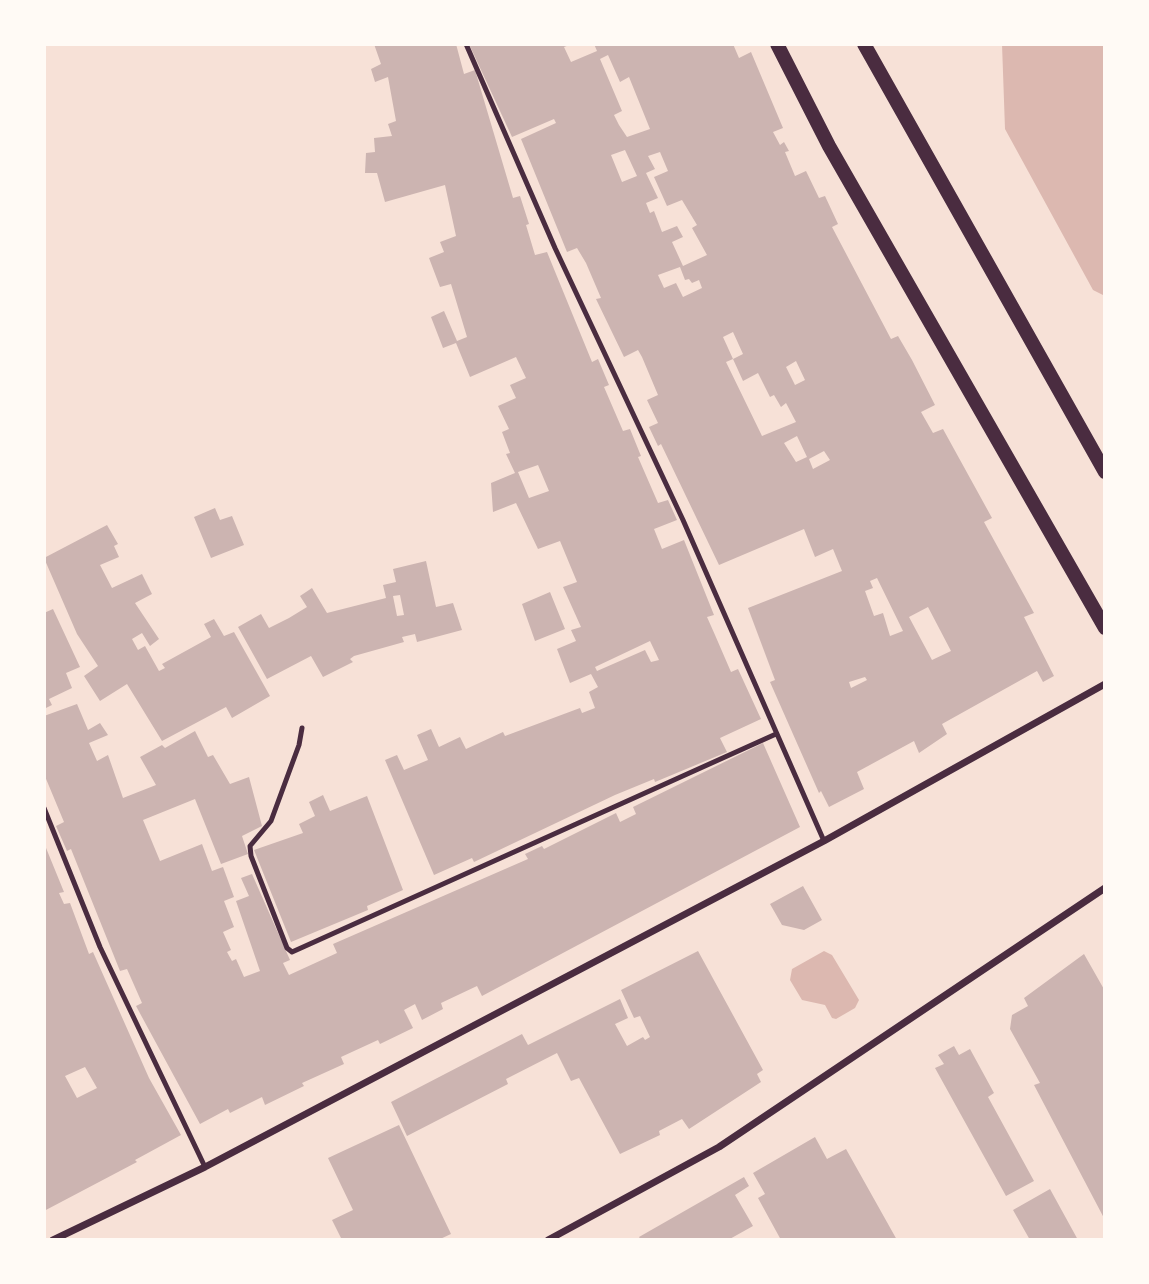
<!DOCTYPE html>
<html>
<head>
<meta charset="utf-8">
<style>
  body { margin:0 }
  #map { position:relative; width:1149px; height:1284px; overflow:hidden; background:#f7e1d7; font-family:"PT Sans",sans-serif }
  canvas { display:block }
  .frame { position:absolute; inset:0; border:46px solid #fffaf5; pointer-events:none }
</style>
</head>
<body>
<div id="map">
<canvas width="1149" height="1284"></canvas>
<div class="frame"></div>
</div>
<script>
const g = document.querySelector('canvas').getContext('2d');
g.lineJoin = 'round';
function fillPath(path, color) { g.fillStyle = color; g.fill(path, 'evenodd'); }
const shape = rows => new Path2D(rows.map(r => 'M' + r).join(''));
function stroke(path, color, width, dash) { g.strokeStyle = color; g.lineWidth = width; g.lineCap = dash ? 'butt' : 'round'; g.setLineDash(dash || []); g.stroke(path); }
const water = shape([
  [1002,44,1105,44,1105,296,1093,290,1005,129],
  [824,951,832,955,859,1000,855,1008,836,1019,832,1018,825,1005,802,1000,790,980,792,969]
]);
const building = shape([
  [374,44,456,44,464,74,475,70,513,198,520,196,529,224,526,225,535,255,547,252,592,362,598,359,609,385,604,387,623,431,630,429,641,456,638,457,658,503,668,500,677,520,654,529,662,549,684,540,714,615,707,617,715,635,731,672,738,669,761,719,720,738,727,752,655,782,654,779,615,795,474,862,472,858,434,875,385,760,397,755,404,770,428,760,417,735,431,729,439,747,460,737,466,749,503,732,505,736,580,708,582,713,595,708,589,692,598,687,591,674,570,683,557,649,576,641,571,630,581,627,563,587,577,582,560,541,538,549,516,503,493,512,491,483,515,473,506,454,510,453,502,432,509,429,498,406,516,398,510,385,526,378,516,357,470,377,456,343,443,348,431,317,444,311,457,341,467,337,451,284,440,287,429,258,444,252,440,242,456,236,445,185,385,202,377,173,365,173,366,153,375,152,374,138,392,136,388,124,396,121,388,77,375,82,371,69,381,64],
  [538,465,549,491,529,498,518,472],
  [650,641,659,660,651,662,645,650,597,671,595,667],
  [469,44,572,44,564,47,571,62,597,51,594,44,733,44,739,58,751,52,783,128,773,132,780,145,784,142,789,151,785,152,795,176,806,171,819,198,825,196,838,224,832,227,891,339,898,336,912,360,935,405,921,412,933,433,943,429,992,518,984,522,1034,613,1024,617,1054,676,1043,682,1037,671,942,724,947,734,919,753,914,741,857,772,864,789,829,807,821,791,819,793,770,682,775,680,748,608,842,571,833,549,815,557,804,529,719,565,661,444,658,446,649,427,658,423,647,400,658,395,642,357,638,350,624,357,596,299,601,298,586,263,577,248,567,252,521,139,556,123,554,119,512,137],
  [608,55,620,82,629,77,650,129,627,137,619,125,614,115,622,111,600,59],
  [625,150,637,176,622,182,611,155],
  [660,152,668,171,654,177,667,206,682,200,697,225,692,228,707,255,683,266,672,242,683,237,677,226,662,232,654,211,650,213,646,203,658,198,646,173,655,169,648,156],
  [680,267,685,280,689,279,692,283,699,280,702,288,683,297,676,283,664,288,658,275],
  [733,332,743,354,733,359,743,381,758,373,770,397,774,395,781,407,786,403,796,422,762,436,726,362,733,359,723,337],
  [796,361,805,380,795,385,786,367],
  [797,436,807,457,796,462,784,443],
  [824,451,830,460,813,469,809,459],
  [877,578,903,631,890,636,883,613,874,616,865,591,873,588,870,581],
  [928,607,951,651,932,660,909,617],
  [865,677,867,680,851,688,849,682],
  [215,508,220,520,232,516,244,545,211,558,194,517],
  [107,525,118,544,114,546,119,557,100,565,112,588,142,574,152,594,135,603,159,639,150,646,142,633,132,639,138,650,145,646,159,671,165,668,162,664,211,637,204,624,214,619,224,636,234,632,270,696,232,718,226,707,162,741,127,684,100,701,84,676,98,666,77,634,44,558],
  [426,561,436,607,453,603,462,630,417,642,415,634,402,637,404,642,354,656,350,659,353,662,323,677,311,656,267,679,238,627,261,614,269,628,289,618,307,607,300,596,312,588,327,613,386,598,383,585,396,582,393,569],
  [400,595,404,615,397,616,393,596],
  [550,592,565,629,535,641,522,604],
  [53,609,80,667,66,673,72,688,49,699,52,705,44,709,44,613],
  [77,704,88,730,100,723,108,735,89,743,97,761,108,755,123,798,156,785,140,757,162,745,165,748,195,731,208,757,213,755,230,784,249,777,262,826,242,836,248,854,221,864,195,799,143,820,160,861,202,844,212,871,223,867,234,897,224,901,234,927,223,932,231,950,227,952,232,961,236,959,244,977,260,971,236,901,249,896,241,878,252,874,290,960,283,963,289,975,337,953,333,944,528,859,525,854,542,846,544,849,616,813,620,822,636,814,633,807,763,743,800,827,482,996,477,986,441,1003,443,1009,422,1020,415,1004,404,1010,413,1028,380,1044,378,1040,341,1057,344,1064,302,1083,304,1086,265,1105,262,1097,230,1113,228,1109,200,1124,136,1006,142,1003,127,969,120,971,71,849,67,851,56,826,64,822,44,774,44,716],
  [323,795,330,811,367,796,403,890,367,906,368,910,291,942,254,850,303,833,299,824,315,816,309,802],
  [44,843,64,892,59,893,64,904,70,903,89,954,93,952,149,1078,181,1135,135,1160,137,1162,44,1211],
  [85,1067,97,1088,77,1098,65,1076],
  [803,886,822,920,804,930,782,925,770,904],
  [698,951,763,1070,757,1074,761,1082,689,1129,682,1119,659,1131,660,1135,620,1154,579,1078,571,1081,557,1053,506,1079,508,1084,407,1136,391,1102,522,1034,528,1045,620,999,628,1018,615,1024,627,1046,643,1037,645,1040,650,1037,640,1016,634,1018,621,990],
  [1084,954,1105,991,1105,1220,1034,1085,1040,1083,1010,1029,1012,1015,1028,1006,1024,998],
  [954,1046,959,1055,970,1049,994,1093,988,1097,1034,1181,1006,1196,935,1068,944,1064,938,1055],
  [399,1125,451,1234,438,1240,342,1240,332,1220,353,1210,328,1158],
  [815,1137,827,1159,846,1149,897,1240,781,1240,758,1198,765,1194,753,1173],
  [744,1177,749,1186,735,1195,753,1226,728,1240,641,1240,639,1237],
  [1050,1189,1078,1240,1030,1240,1013,1210]
]);
const service = shape([
  [466,44,555,248,683,520,824,841],
  [302,728,299,745,271,821,250,846,251,856,287,948,292,952,776,734],
  [44,808,100,947,205,1167]
]);
const minor = shape([
  [53,1240,205,1167,824,841,1105,684],
  [548,1240,719,1147,1105,888]
]);
const secondary = shape([
  [777,44,829,146,1105,628],
  [864,44,1105,472]
]);
fillPath(water, '#dcb8b0');
fillPath(building, '#ccb4b1');
stroke(service, '#4a2c40', 5);
stroke(minor, '#4a2c40', 7);
stroke(secondary, '#4a2c40', 14);
</script>
</body>
</html>
